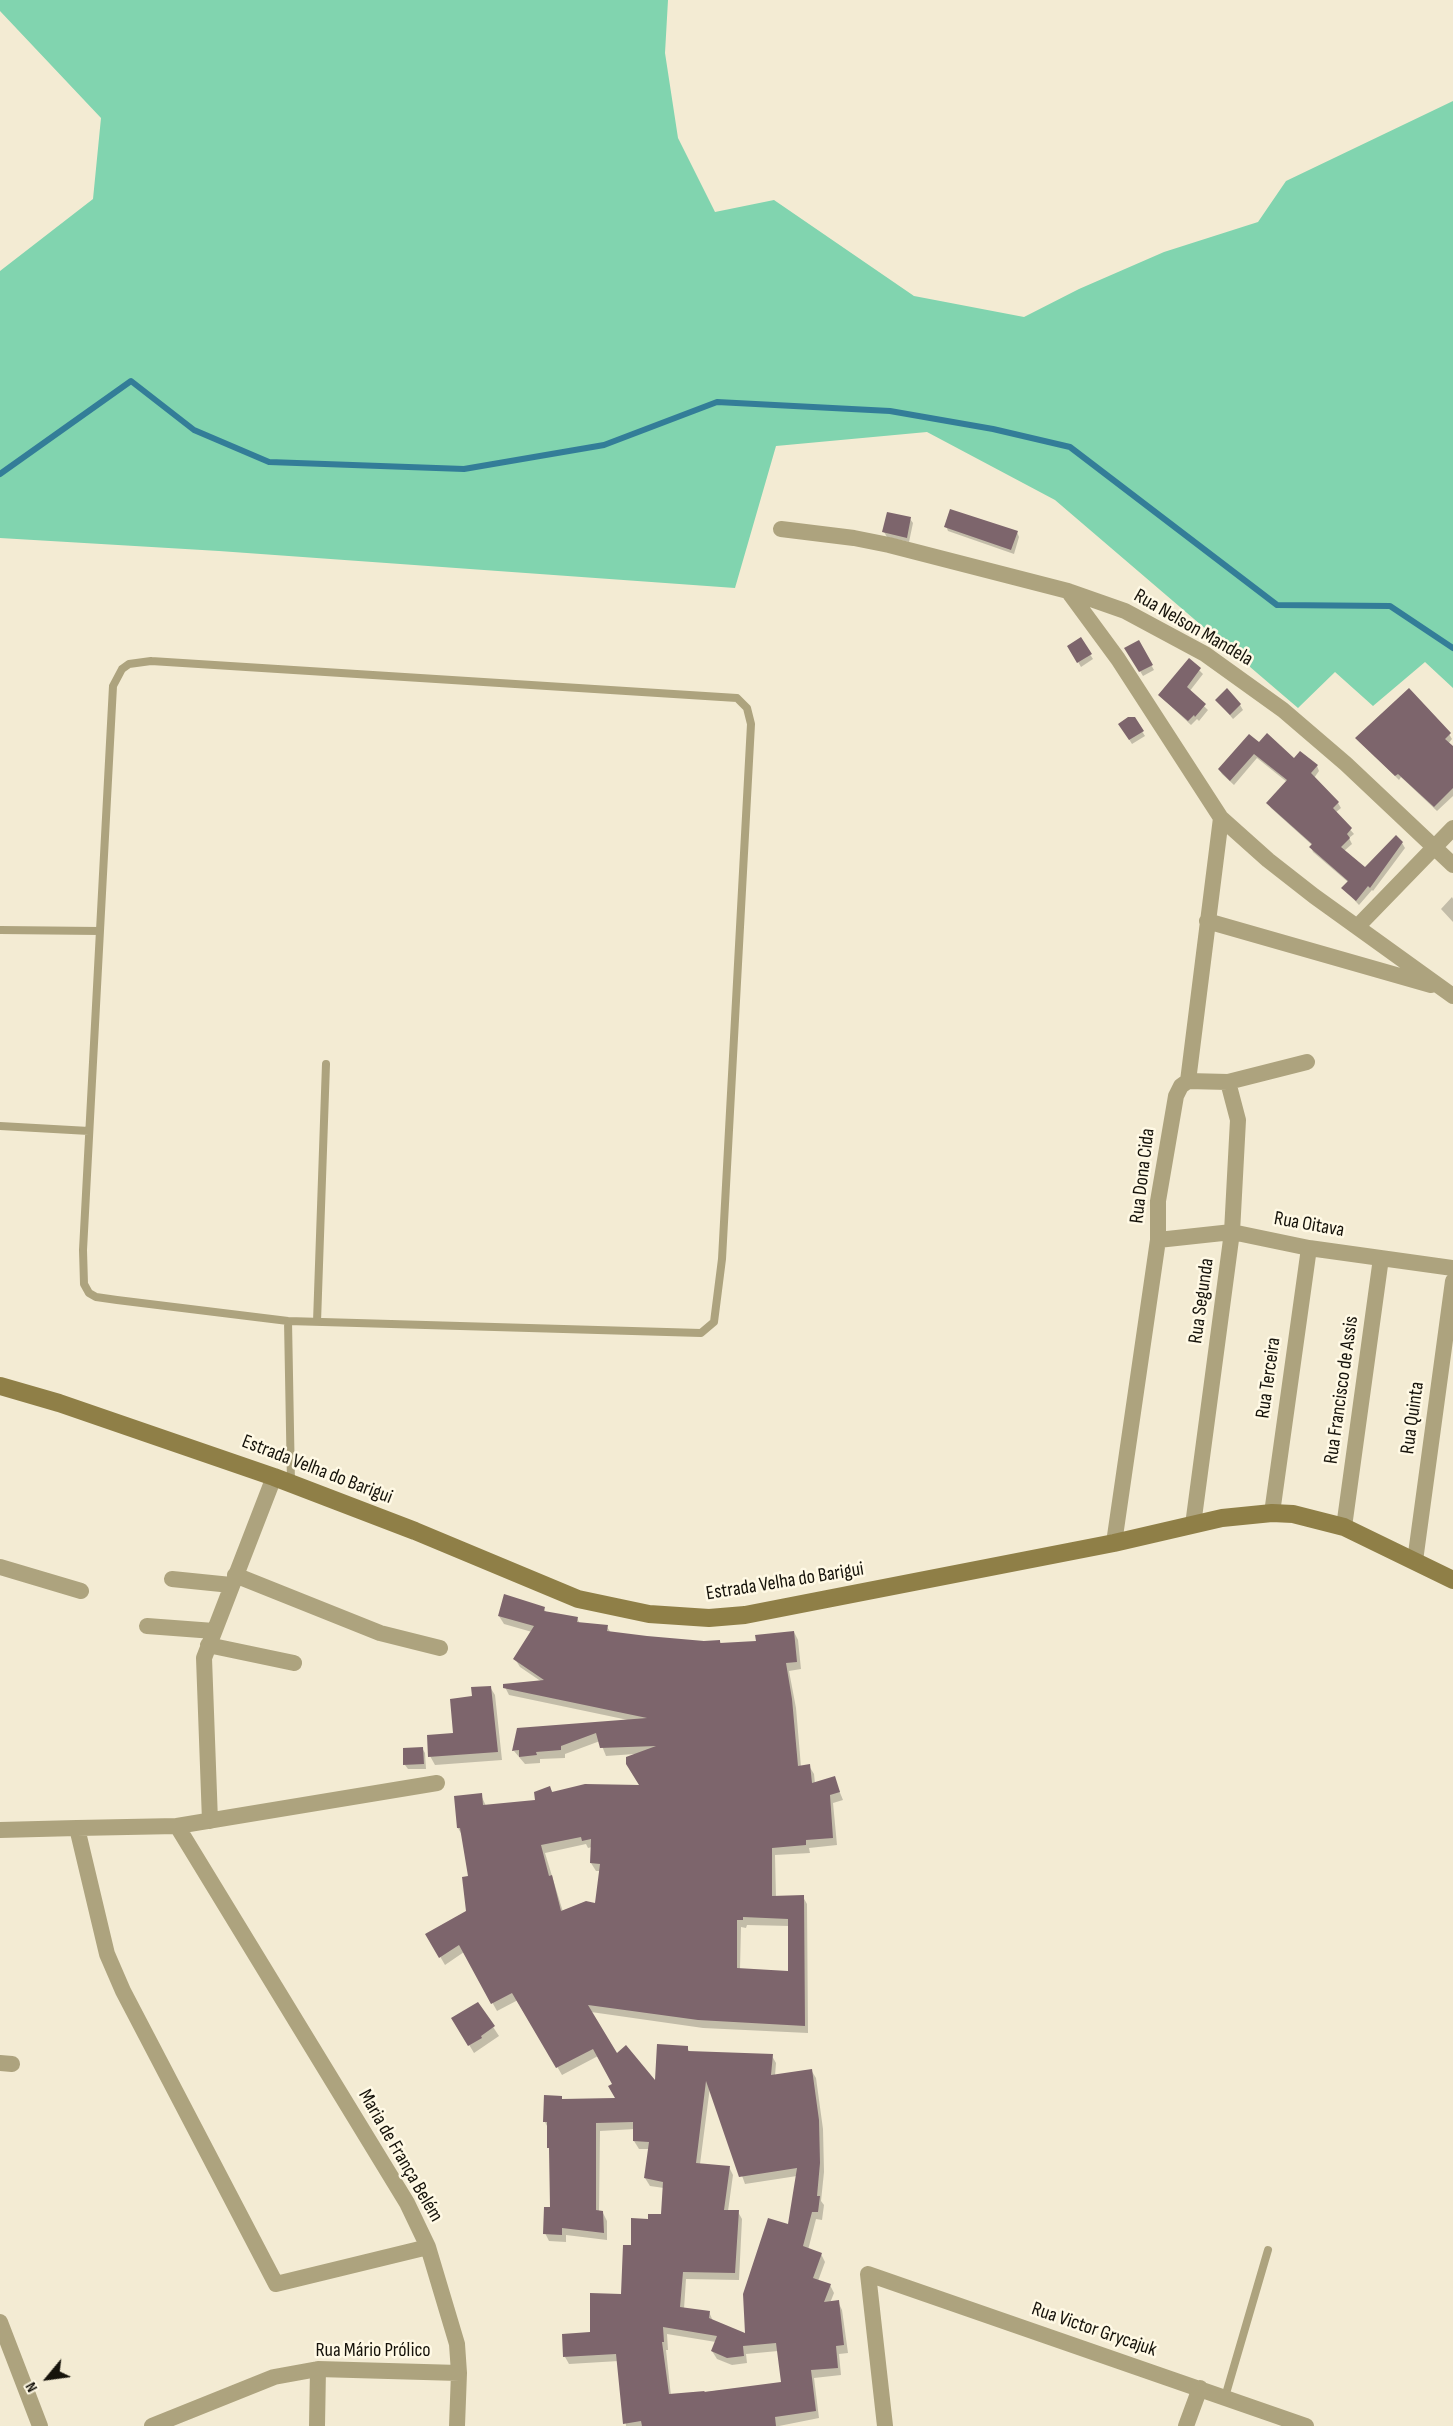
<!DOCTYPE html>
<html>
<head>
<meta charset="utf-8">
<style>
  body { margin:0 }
  #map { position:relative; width:1453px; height:2426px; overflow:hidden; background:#f3ebd3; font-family:"Sofia Sans Condensed",sans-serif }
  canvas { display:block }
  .north { position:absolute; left:18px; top:2348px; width:60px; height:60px; -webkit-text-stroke:4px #fff9e5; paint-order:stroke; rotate:241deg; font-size:16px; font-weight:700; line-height:24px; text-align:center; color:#16130b }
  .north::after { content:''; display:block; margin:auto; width:21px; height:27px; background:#16130b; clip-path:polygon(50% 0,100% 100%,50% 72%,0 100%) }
</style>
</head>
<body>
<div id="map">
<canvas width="1453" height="2426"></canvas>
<div class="north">N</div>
</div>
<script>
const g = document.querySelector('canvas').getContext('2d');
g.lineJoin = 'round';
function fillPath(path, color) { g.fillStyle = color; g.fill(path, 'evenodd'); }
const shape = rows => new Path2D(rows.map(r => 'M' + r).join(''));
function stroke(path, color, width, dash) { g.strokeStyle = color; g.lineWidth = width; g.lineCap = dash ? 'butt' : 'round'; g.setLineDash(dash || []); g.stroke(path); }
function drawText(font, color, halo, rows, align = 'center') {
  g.font = font + ' "Sofia Sans Condensed",sans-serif'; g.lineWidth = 5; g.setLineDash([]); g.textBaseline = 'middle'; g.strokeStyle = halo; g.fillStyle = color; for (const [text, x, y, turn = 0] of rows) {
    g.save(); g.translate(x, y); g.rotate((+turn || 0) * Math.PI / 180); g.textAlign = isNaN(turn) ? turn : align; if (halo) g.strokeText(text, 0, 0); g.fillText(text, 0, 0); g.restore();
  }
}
const green = shape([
  [0,0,668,0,665,53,678,138,715,212,774,200,914,296,1024,317,1079,289,1164,252,1258,222,1286,181,1453,101,1453,688,1425,662,1373,706,1335,672,1298,708,1055,500,927,432,776,446,735,588,219,551,0,538,0,271,93,199,101,118,0,11]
]);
const shadow = shape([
  [910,519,913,523,909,542,887,537,884,532],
  [946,526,1017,532,1019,537,1014,554,948,531],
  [1080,639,1093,659,1081,667,1069,646],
  [1138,642,1154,670,1143,676,1126,648],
  [1189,660,1203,674,1189,692,1208,710,1199,721,1197,719,1191,725,1159,695],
  [1217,700,1240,705,1243,710,1233,719],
  [1134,719,1145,736,1132,744,1120,725],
  [1449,734,1452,739,1448,744,1453,749,1453,796,1437,811,1401,777,1399,780,1357,738],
  [1259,744,1294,760,1317,766,1319,771,1314,778,1338,803,1341,808,1335,813,1354,834,1349,838,1352,844,1344,851,1365,869,1402,843,1405,848,1373,891,1372,890,1359,905,1343,888,1348,882,1313,852,1311,847,1312,845,1271,808,1268,803,1287,782,1257,758,1234,785,1222,774,1219,769],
  [1452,897,1453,899,1453,922,1441,909],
  [544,1609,546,1612,577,1618,580,1624,607,1627,611,1633,704,1643,720,1641,722,1645,757,1642,794,1632,798,1640,801,1669,789,1671,796,1708,801,1767,809,1766,814,1774,815,1784,834,1778,843,1800,833,1803,837,1845,809,1848,810,1853,775,1855,776,1898,803,1897,807,1904,808,2033,703,2028,591,2012,617,2055,657,2084,687,2048,690,2052,772,2056,776,2063,775,2076,811,2070,816,2078,823,2129,824,2172,821,2201,824,2205,822,2220,816,2219,808,2250,821,2254,825,2262,818,2281,830,2285,834,2293,830,2303,838,2302,842,2310,848,2353,839,2354,841,2375,814,2378,819,2418,779,2426,626,2426,619,2361,569,2364,565,2357,591,2333,623,2296,632,2247,649,2220,662,2215,664,2188,650,2186,645,2178,649,2149,639,2149,634,2141,635,2129,600,2131,599,2212,603,2213,607,2221,607,2240,566,2235,566,2242,549,2241,545,2233,552,2209,551,2151,548,2147,548,2128,545,2122,561,2097,563,2101,617,2099,614,2084,598,2056,562,2075,518,2000,497,2011,464,1952,445,1965,427,1934,467,1911,470,1878,462,1835,458,1828,481,1795,486,1806,537,1801,550,1788,553,1793,642,1786,635,1754,606,1756,600,1741,565,1754,565,1758,540,1759,540,1763,525,1764,514,1751,628,1720,509,1695,505,1687,542,1682,520,1667,515,1659,532,1632,504,1624,499,1616],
  [586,1844,588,1848,592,1847,591,1863,596,1871,601,1871,596,1905,563,1912,545,1853],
  [747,1925,790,1926,790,1973,740,1969,741,1927,746,1928],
  [710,2087,745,2184,797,2176,790,2226,746,2335,713,2321,709,2312,684,2309,686,2279,739,2280,742,2219,738,2212,728,2211,733,2175,729,2167,700,2164],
  [667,2334,716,2342,712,2351,717,2359,732,2365,747,2363,746,2354,778,2351,783,2383,671,2396,666,2350,668,2350],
  [490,1687,495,1695,502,1760,435,1765,430,1756,455,1734,474,1698],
  [422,1748,425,1753,426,1769,408,1769,405,1765],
  [478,2004,499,2036,474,2053,453,2018]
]);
const stream = shape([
  [0,474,131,381,194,430,269,462,464,469,604,445,717,402,890,411,993,429,1070,447,1277,605,1390,606,1453,648]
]);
const building = shape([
  [950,509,1018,531,1011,550,944,527],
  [887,512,911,517,907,538,882,532],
  [1081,637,1092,654,1077,663,1067,646],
  [1139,640,1153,665,1139,672,1124,648],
  [1189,658,1201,668,1187,687,1206,704,1195,717,1194,715,1188,721,1158,695],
  [1227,688,1241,704,1230,715,1215,700],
  [1409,688,1451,733,1445,739,1453,746,1453,788,1434,807,1398,774,1395,776,1355,738],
  [1128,717,1135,717,1144,731,1129,740,1118,724],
  [1267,733,1294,758,1300,751,1318,765,1311,773,1339,802,1333,808,1352,828,1347,834,1350,838,1341,847,1365,867,1396,835,1403,842,1370,888,1368,886,1356,901,1341,888,1348,881,1309,847,1312,844,1266,803,1287,780,1254,754,1230,781,1218,769,1249,734,1259,742],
  [504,1594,545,1607,544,1611,578,1617,577,1622,608,1625,607,1631,647,1636,704,1641,720,1640,720,1643,756,1641,755,1635,794,1631,797,1662,786,1663,792,1699,798,1766,810,1764,812,1783,835,1776,840,1792,830,1795,833,1838,806,1840,806,1845,772,1848,772,1896,804,1895,805,2026,698,2020,588,2005,617,2053,626,2045,655,2080,657,2044,688,2046,688,2051,773,2054,771,2075,812,2069,819,2120,820,2163,817,2196,820,2196,818,2212,812,2212,803,2246,822,2253,813,2278,831,2284,824,2302,839,2300,844,2345,836,2346,838,2368,811,2370,816,2411,775,2417,776,2426,642,2426,641,2421,623,2424,616,2354,563,2357,562,2334,590,2332,590,2293,621,2294,623,2245,631,2245,631,2218,648,2219,648,2214,661,2214,663,2182,644,2178,649,2142,633,2141,633,2122,596,2123,596,2210,603,2211,604,2233,562,2228,562,2235,543,2234,544,2207,550,2207,549,2148,547,2148,547,2122,543,2122,544,2095,562,2096,562,2099,615,2098,608,2086,612,2084,593,2049,556,2068,512,1993,491,2004,459,1945,439,1958,425,1934,466,1911,462,1877,468,1876,460,1828,457,1828,454,1796,482,1793,483,1805,535,1800,534,1792,550,1786,552,1792,585,1784,639,1785,626,1764,626,1757,656,1746,600,1748,596,1733,561,1746,561,1750,536,1752,537,1755,519,1757,519,1750,512,1751,517,1728,647,1718,503,1688,503,1684,544,1680,513,1659,534,1626,498,1616],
  [581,1837,582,1841,591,1839,590,1863,600,1864,595,1903,586,1901,561,1911,552,1875,549,1876,541,1845],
  [743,1917,788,1919,788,1971,737,1968,737,1920,743,1920],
  [706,2081,739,2177,797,2168,788,2224,768,2218,743,2294,745,2333,709,2318,710,2311,680,2307,683,2272,735,2273,739,2210,724,2210,730,2166,696,2163],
  [663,2327,717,2336,711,2351,727,2358,744,2356,743,2346,776,2343,781,2382,704,2392,705,2391,669,2394,662,2342,664,2342],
  [491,1686,498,1752,428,1757,427,1735,453,1733,450,1699,472,1696,471,1687],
  [423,1747,424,1764,403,1765,403,1748],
  [478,2002,495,2026,481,2036,482,2038,468,2046,451,2018]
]);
const lane = shape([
  [151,661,737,698,747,708,751,724,722,1259,714,1322,701,1333,288,1321,117,1300,96,1297,89,1293,84,1284,83,1250,113,686,122,669,129,664,151,661],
  [0,930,100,931],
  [0,1126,89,1131],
  [288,1321,291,1483],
  [317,1322,326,1064],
  [1225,2397,1268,2250]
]);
const street = shape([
  [781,529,854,538,889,545,1068,591,1125,611,1205,654,1283,710,1346,764,1453,865],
  [1068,591,1118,659,1221,818,1268,860,1314,896,1453,996],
  [1207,921,1431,985],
  [1357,927,1453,828],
  [1188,1081,1228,1082,1307,1062],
  [1158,1240,1232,1232,1309,1248,1453,1268],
  [1272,1513,1309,1248],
  [1193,1525,1232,1232,1238,1120,1228,1082],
  [1344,1527,1381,1258],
  [1114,1543,1158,1240,1158,1201,1176,1096,1181,1086,1188,1081,1221,818],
  [1415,1561,1453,1281],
  [0,1567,81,1591],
  [235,1575,380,1633,440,1648],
  [172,1579,231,1585],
  [147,1626,214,1631],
  [208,1645,294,1663],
  [210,1821,204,1658,274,1477],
  [177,1826,437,1783],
  [0,1830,77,1828,177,1826,407,2203,428,2247,276,2284,123,1991,107,1954,77,1828],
  [0,2063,12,2064],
  [428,2247,457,2344,459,2373,457,2426],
  [0,2322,40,2426],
  [152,2426,274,2377,318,2369,459,2373],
  [317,2426,318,2369],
  [885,2426,868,2274,1306,2426],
  [1186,2426,1200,2388]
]);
const secondary = shape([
  [0,1386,59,1403,274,1477,415,1531,578,1599,649,1614,709,1618,745,1615,1114,1543,1222,1518,1272,1513,1293,1514,1344,1527,1453,1580]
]);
const streetNames = [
  ["Rua Nelson Mandela",1193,628,30],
  ["Rua Dona Cida",1143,1176,-83],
  ["Rua Oitava",1309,1225,10],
  ["Rua Segunda",1202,1301,-82],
  ["Rua Terceira",1269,1378,-82],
  ["Rua Francisco de Assis",1342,1390,-82],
  ["Rua Quinta",1413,1418,-82],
  ["Estrada Velha do Barigui",317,1470,21],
  ["Estrada Velha do Barigui",785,1582,-9],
  ["Maria de França Belém",400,2156,60],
  ["Rua Victor Grycajuk",1094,2330,19],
  ["Rua Mário Prólico",373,2351]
];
fillPath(green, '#81d4af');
fillPath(shadow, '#0003');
stroke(stream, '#337d98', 6);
fillPath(building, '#7d656c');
stroke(lane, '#ada37e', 8);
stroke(street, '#ada37e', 16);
stroke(secondary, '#8f7f47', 18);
drawText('20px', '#16130b', '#fff9e5', streetNames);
</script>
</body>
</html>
